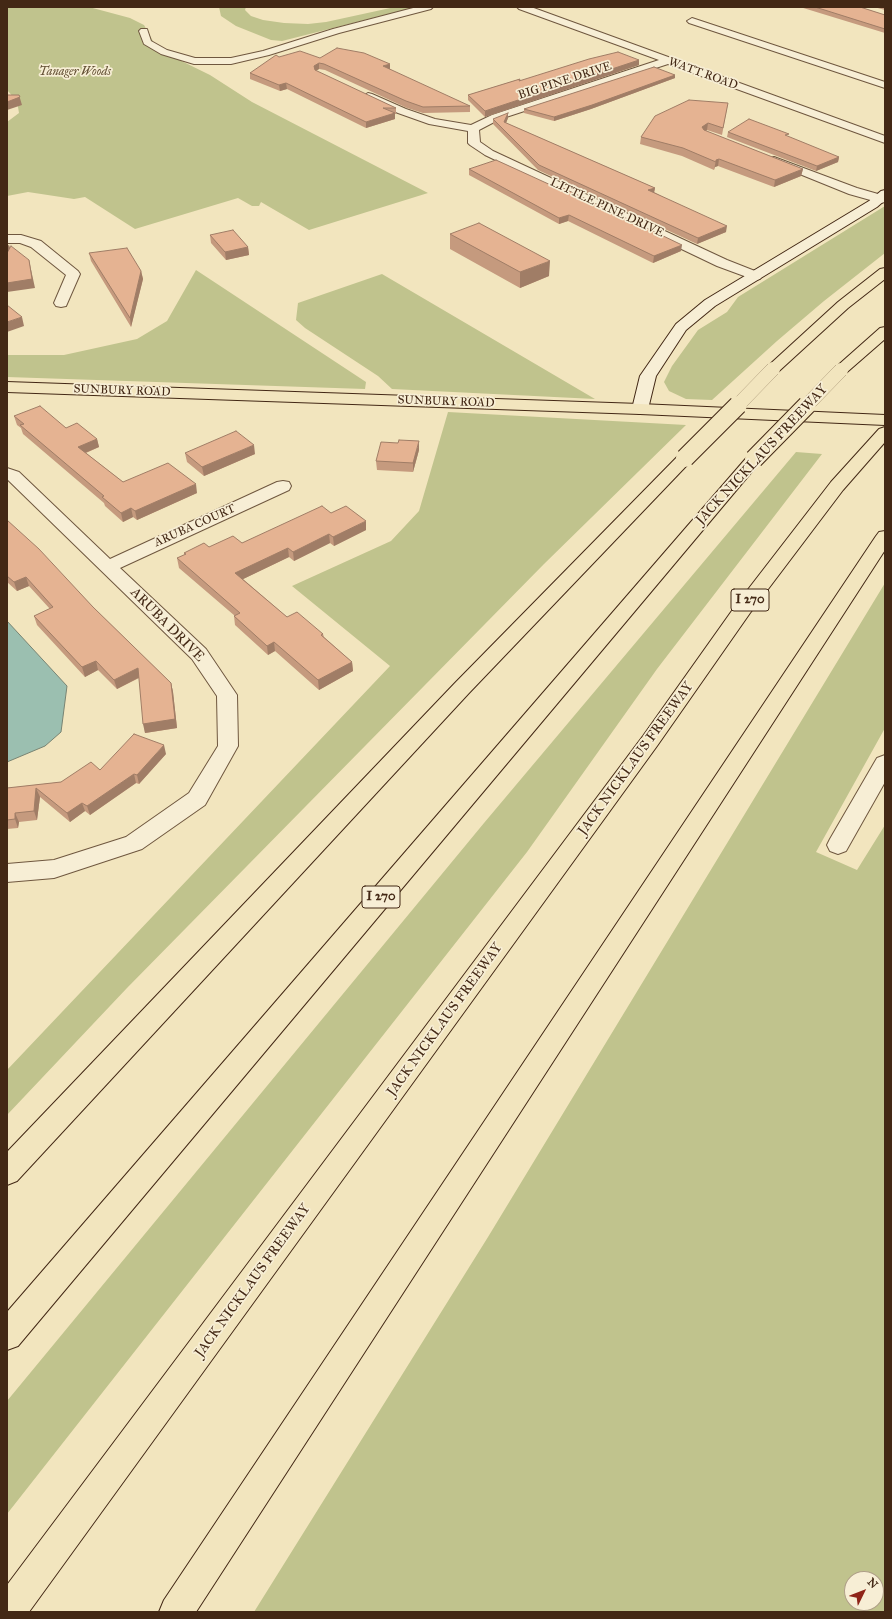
<!DOCTYPE html>
<html>
<head>
<meta charset="utf-8">
<style>
  body { margin:0 }
  #map { position:relative; width:892px; height:1619px; overflow:hidden; background:#f2e5be; font-family:"IM FELL Great Primer",serif }
  canvas { display:block }
  .frame { position:absolute; inset:0; border:8px solid #432815; pointer-events:none }
  .north { position:absolute; left:844px; top:1571px; width:40px; height:40px; box-sizing:border-box; background:#f7eed5; border:1px solid #af9f88; border-radius:50%; rotate:47deg; font-size:11px; font-weight:700; line-height:16px; text-align:center; color:#432815 }
  .north::after { content:''; display:block; margin:auto; width:14px; height:18px; background:#8f2418; clip-path:polygon(50% 0,100% 100%,50% 72%,0 100%) }
</style>
</head>
<body>
<div id="map">
<canvas width="892" height="1619"></canvas>
<div class="frame"></div>
<div class="north">N</div>
</div>
<script>
const g = document.querySelector('canvas').getContext('2d');
g.lineJoin = 'round';
function fillPath(path, color) { g.fillStyle = color; g.fill(path, 'evenodd'); }
const shape = rows => new Path2D(rows.map(r => 'M' + r).join(''));
function stroke(path, color, width, dash) { g.strokeStyle = color; g.lineWidth = width; g.lineCap = dash ? 'butt' : 'round'; g.setLineDash(dash || []); g.stroke(path); }
function drawText(font, color, halo, rows, align = 'center') {
  g.font = font + ' "IM FELL Great Primer",serif'; g.lineWidth = 3.5; g.setLineDash([]); g.textBaseline = 'middle'; g.strokeStyle = halo; g.fillStyle = color; for (const [text, x, y, turn = 0] of rows) {
    g.save(); g.translate(x, y); g.rotate((+turn || 0) * Math.PI / 180); g.textAlign = isNaN(turn) ? turn : align; if (halo) g.strokeText(text, 0, 0); g.fillText(text, 0, 0); g.restore();
  }
}
const green = shape([
  [7,7,89,7,130,18,144,25,154,43,155,48,210,75,252,102,428,193,309,230,261,202,259,206,252,206,238,198,135,229,85,197,74,199,28,192,7,196,7,122,19,113,17,101,7,90],
  [219,7,246,7,245,10,251,16,263,20,284,23,308,24,326,22,395,7,416,7,282,41,271,40,236,26,221,16],
  [885,206,885,253,824,301,777,341,712,400,686,399,669,391,664,382,672,366,698,330,727,312,738,297],
  [196,270,366,382,365,389,7,377,7,355,64,355,137,339,167,321],
  [382,274,595,399,392,389,378,376,305,328,296,320,298,303],
  [448,412,686,425,544,564,127,988,7,1115,7,1070,390,666,292,586,391,541,419,511],
  [796,452,822,454,657,669,527,852,7,1514,7,1401,484,823],
  [885,583,885,728,816,852,857,870,885,825,885,1612,254,1612,488,1237],
  [852,1579,876,1579,876,1603,852,1603]
]);
const water = shape([
  [7,621,67,686,61,732,45,746,7,762,7,621]
]);
const street = shape([
  [417,7,433,7,431,9,339,33,269,55,231,64,194,64,161,54,144,44,139,31,141,29,147,29,151,41,167,50,195,58,231,58,263,51,333,29,417,7],
  [517,7,531,7,885,136,885,143,668,64,500,119,479,130,480,142,493,151,727,260,760,273,762,276,760,279,755,280,717,266,485,155,470,145,468,143,468,131,429,124,398,113,364,98,363,96,368,93,372,94,406,109,435,119,471,125,492,115,659,60,519,9,517,7],
  [692,18,885,82,885,88,689,23,687,21,692,18],
  [774,157,857,188,885,196,885,202,881,203,849,194,770,162,768,160,770,158,774,157],
  [7,235,21,235,41,241,78,271,80,274,66,306,61,307,56,306,54,303,66,275,31,247,20,243,7,243,7,235],
  [7,468,19,472,110,559,277,482,283,481,289,482,291,486,289,490,120,568,206,649,237,695,238,746,205,805,142,849,54,878,7,882,7,864,54,860,126,837,189,793,218,746,217,696,192,659,7,479,7,468],
  [885,755,885,782,846,851,838,854,830,851,827,845,830,839,877,758,885,755]
]);
const secondary = shape([
  [885,190,885,200,877,207,715,306,686,330,656,376,648,409,646,412,640,414,634,412,632,409,640,376,676,324,705,300,869,201,881,191,885,190]
]);
const primary = shape([
  [7,382,640,404,885,415,885,425,640,414,7,392,7,382]
]);
const highway = shape([
  [885,268,885,279,848,308,778,372,773,373,768,372,766,369,768,366,838,302,880,269,885,268],
  [885,327,885,339,846,373,841,374,836,373,834,370,836,367,880,328,885,327],
  [885,427,885,442,843,490,750,613,657,746,29,1612,7,1612,7,1585,643,736,736,605,831,482,879,429,885,427],
  [685,453,691,455,693,458,691,461,469,693,17,1181,7,1185,7,1152,455,683,679,455,685,453],
  [754,454,760,456,762,459,760,462,18,1346,7,1350,7,1312,748,456,754,454],
  [885,531,885,550,196,1612,159,1612,164,1600,876,536,879,532,885,531]
]);
const highwayBridgeFar1 = shape([
  [737,406,773,369],
  [806,406,841,370]
]);
const highwayBridge = shape([
  [685,458,738,405],
  [754,459,807,405]
]);
const wall = shape([
  [800,7,860,7,885,15,885,33],
  [874,7,885,7,885,10],
  [279,57,320,58,470,106,470,112,423,113,407,108,325,70,319,69,316,71,396,108,396,114,395,114,395,119,366,128,287,89,280,91,250,79,250,73],
  [639,60,639,65,485,117,468,100,468,95,520,79,520,81],
  [675,75,675,78,591,109,554,121,524,113,524,109],
  [728,103,722,135,707,130,706,131,803,169,801,176,774,187,718,166,715,167,714,170,682,156,640,144,641,137],
  [508,118,506,123,655,188,654,192,726,232,697,244,538,170,493,124,493,119],
  [728,132,839,157,838,162,816,171,727,137],
  [469,169,560,190,561,187,681,251,653,263,568,221,559,224,469,175],
  [450,234,549,276,520,288,450,249],
  [210,235,248,247,249,255,226,260,211,243],
  [89,253,141,271,143,279,131,327,91,261],
  [14,416,66,428,97,439,99,447,86,453,123,482,197,493,137,520,133,517,123,522,105,506,104,503,23,434,21,428,17,425],
  [419,450,413,472,377,470,376,461],
  [185,453,255,454,204,476,187,462],
  [331,513,366,530,334,546,330,543,294,561,289,557,243,579,287,617,323,634,324,637,352,662,353,671,319,690,275,651,268,655,235,625,234,616,235,616,179,568,177,558,185,555,184,553,209,547,242,543],
  [7,520,93,607,171,683,173,692,177,728,145,733,139,678,117,689,98,670,85,677,37,625,34,616,50,609,29,586,17,591,7,582],
  [166,754,139,784,136,783,90,815,85,811,70,822,40,797,37,820,19,822,18,828,7,829,7,788,61,782,100,770]
]);
const shadedWall = shape([
  [639,60,639,65,485,117,485,111],
  [319,63,319,69,314,72,314,66],
  [390,64,390,70,383,66],
  [675,75,675,78,591,109,554,121,554,117],
  [286,83,287,89,280,91,279,85],
  [19,95,22,105,7,110,7,102],
  [395,113,395,119,366,128,366,122],
  [508,113,508,118,504,128,504,122],
  [708,123,707,130,701,134,702,127],
  [839,157,838,162,816,171,817,166],
  [719,159,718,166,715,167,714,170,716,160],
  [803,169,801,176,774,187,775,180],
  [655,188,654,193,648,190],
  [569,215,568,221,559,224,559,218],
  [727,226,726,232,697,244,698,238],
  [9,245,12,253,7,255,7,246],
  [682,245,681,251,653,263,654,256],
  [248,247,249,255,226,260,225,252],
  [29,260,35,288,7,292,7,283],
  [550,261,549,276,520,288,520,272],
  [141,271,143,279,131,327,130,318],
  [22,317,24,326,7,332,7,322],
  [97,439,99,447,80,455,78,447],
  [419,441,419,450,413,472,413,463],
  [254,445,255,454,204,476,202,467],
  [196,484,197,493,137,520,135,511],
  [131,508,133,517,123,522,121,513],
  [366,521,366,530,334,546,333,537],
  [329,534,330,543,294,561,293,552],
  [288,548,289,557,237,582,235,573],
  [26,577,29,586,17,591,14,582],
  [274,642,275,651,268,655,267,646],
  [96,661,98,670,85,677,82,667],
  [352,662,353,671,319,690,318,680],
  [138,668,140,677,117,689,114,680],
  [171,683,173,692,177,728,145,733,143,724],
  [164,745,166,754,139,784,137,775],
  [134,774,136,783,90,815,87,806],
  [36,788,40,797,37,820,34,811],
  [82,803,85,811,70,822,67,813],
  [15,813,19,822,18,828,15,819]
]);
const building = shape([
  [815,7,860,7,885,15,885,29,815,7],
  [337,48,364,53,390,64,383,66,470,106,423,107,406,101,324,64,319,63,314,66,315,70,396,108,383,108,395,113,366,122,286,83,279,85,250,73,276,55,279,57,300,51,320,58,337,48],
  [618,52,639,60,485,111,468,95,520,79,519,81,589,59,618,52],
  [654,67,675,75,592,105,554,117,524,109,654,67],
  [7,95,19,95,20,97,7,102,7,95],
  [689,100,728,103,723,128,708,123,702,127,704,130,803,169,775,180,719,159,716,160,716,162,683,148,641,137,655,116,689,100],
  [508,113,504,122,655,188,648,190,727,226,698,238,539,165,493,119,508,113],
  [749,119,789,134,785,135,839,157,817,166,728,132,749,119],
  [496,160,566,192,561,187,682,245,654,256,569,215,559,218,469,169,496,160],
  [479,223,550,261,520,272,450,234,479,223],
  [233,230,248,247,225,252,210,235,233,230],
  [11,246,29,260,32,279,7,283,7,253,11,246],
  [127,248,141,271,130,318,89,253,127,248],
  [7,305,22,317,7,322,7,305],
  [40,406,66,428,77,423,97,439,78,447,123,482,168,463,196,484,135,511,131,508,121,513,102,497,104,496,20,425,24,424,14,416,40,406],
  [236,431,254,445,202,467,185,453,236,431],
  [399,440,419,441,413,463,376,461,381,442,398,443,399,440],
  [322,506,331,513,346,506,366,521,333,537,329,534,293,552,288,548,235,573,287,617,297,612,323,634,321,635,352,662,318,680,274,642,267,646,234,616,240,613,177,558,186,554,184,553,204,543,209,547,233,536,242,543,322,506],
  [7,520,39,549,93,607,171,683,175,719,143,724,138,668,114,680,96,661,82,667,34,616,53,607,26,577,14,582,7,576,7,520],
  [134,734,164,745,137,775,134,774,87,806,82,803,67,813,36,788,34,811,15,813,15,819,7,820,7,788,61,782,91,762,100,770,134,734]
]);
const farParknames = [
  ["Tanager Woods",75,72]
];
const farStreetnames = [
  ["WATT ROAD",703,74,20],
  ["BIG PINE DRIVE",565,81,-18],
  ["LITTLE PINE DRIVE",607,208,25],
  ["SUNBURY ROAD",122,391,2],
  ["SUNBURY ROAD",446,402,2],
  ["ARUBA COURT",195,526,-24]
];
const shields = [
  [750,600,38],
  [381,897,38]
];
const shieldNames = [
  ["I 270",750,600],
  ["I 270",381,897]
];
const streetNames = [
  ["JACK NICKLAUS FREEWAY",762,455,-47],
  ["ARUBA DRIVE",167,625,45],
  ["JACK NICKLAUS FREEWAY",636,759,-54],
  ["JACK NICKLAUS FREEWAY",445,1020,-54],
  ["JACK NICKLAUS FREEWAY",253,1281,-54]
];
fillPath(green, '#c0c38d');
fillPath(water, '#9bbfb0');
stroke(water, '#788372', 1);
stroke(street, '#6f573f', 2);
stroke(secondary, '#432815', 2);
stroke(primary, '#432815', 2);
stroke(highway, '#432815', 2);
fillPath(street, '#f7eed5');
fillPath(secondary, '#f7eed5');
fillPath(primary, '#f2e5be');
fillPath(highway, '#f2e5be');
stroke(highwayBridgeFar1, '#432815', 14, []);
stroke(highwayBridge, '#432815', 20, []);
stroke(highwayBridgeFar1, '#f2e5be', 14);
stroke(highwayBridge, '#f2e5be', 18);
fillPath(wall, '#c59a7e');
fillPath(shadedWall, '#a07d66');
fillPath(building, '#e5b392');
stroke(building, '#a07d66', 1);
drawText('italic 12px', '#624f33', '#f7eed5', farParknames);
drawText('12px', '#432815', '#f7eed5', farStreetnames);
for (const [x, y, w] of shields) { const box = new Path2D(); box.roundRect(x - w / 2, y - 11, w, 22, 3); g.fillStyle = '#f7eed5'; g.fill(box); stroke(box, '#432815', 1); }
drawText('bold 13px', '#432815', null, shieldNames);
drawText('14px', '#432815', '#f7eed5', streetNames);
</script>
</body>
</html>
